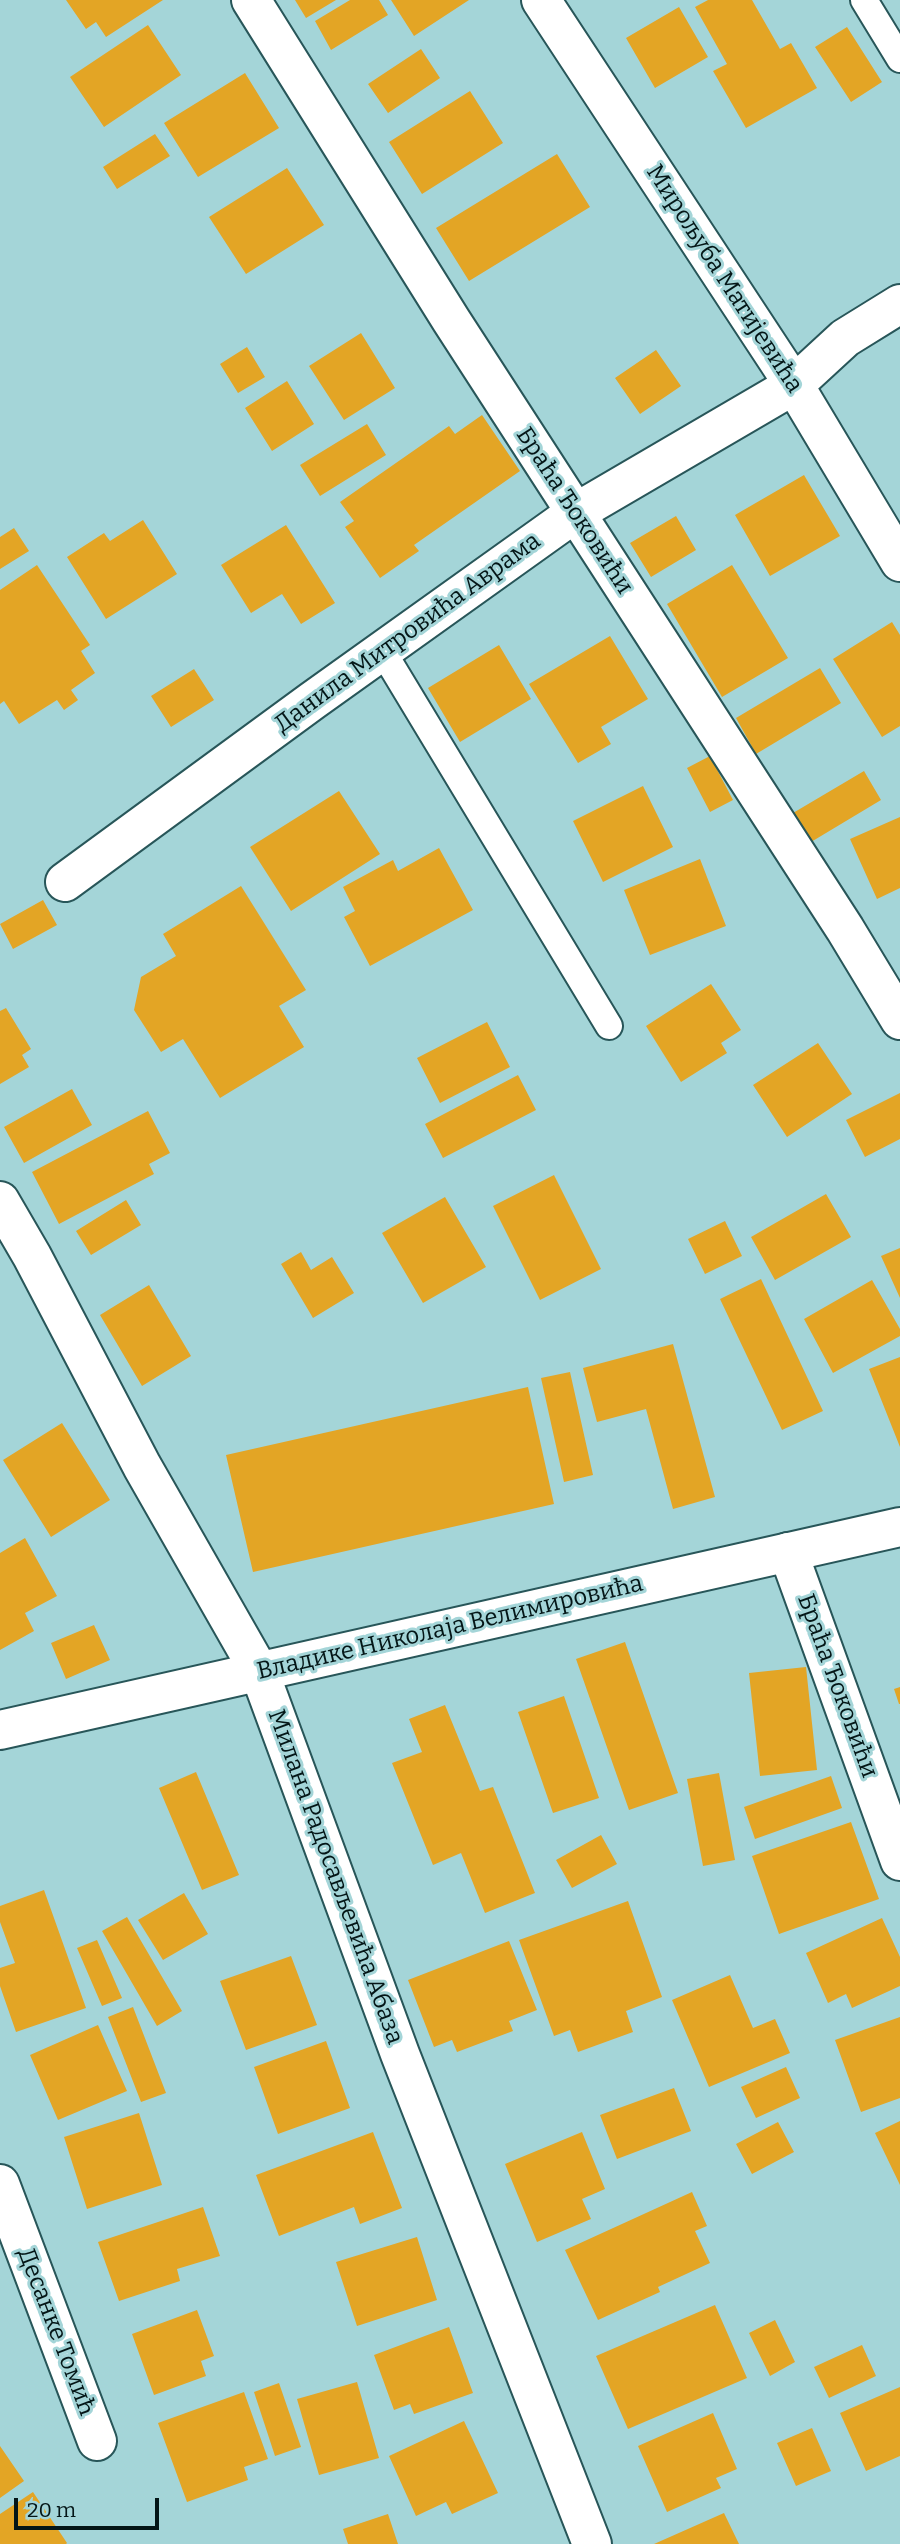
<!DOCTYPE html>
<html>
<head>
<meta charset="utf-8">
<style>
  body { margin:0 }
  #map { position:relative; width:900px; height:2544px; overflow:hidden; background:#a4d5d8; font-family:Bitter,serif }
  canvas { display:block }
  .scale { position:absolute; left:14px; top:2498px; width:145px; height:32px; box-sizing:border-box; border:4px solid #041617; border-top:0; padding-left:9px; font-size:21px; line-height:24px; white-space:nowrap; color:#041617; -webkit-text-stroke:5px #a4d5d8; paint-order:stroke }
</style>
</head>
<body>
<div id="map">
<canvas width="900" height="2544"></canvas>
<div class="scale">20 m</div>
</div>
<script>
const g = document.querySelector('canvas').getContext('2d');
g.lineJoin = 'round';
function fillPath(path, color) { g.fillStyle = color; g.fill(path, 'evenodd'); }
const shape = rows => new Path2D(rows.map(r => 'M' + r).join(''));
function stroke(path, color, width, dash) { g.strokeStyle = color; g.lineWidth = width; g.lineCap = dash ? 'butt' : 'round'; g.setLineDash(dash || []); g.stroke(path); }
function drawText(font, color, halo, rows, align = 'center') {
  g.font = font + ' Bitter,serif'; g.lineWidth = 6; g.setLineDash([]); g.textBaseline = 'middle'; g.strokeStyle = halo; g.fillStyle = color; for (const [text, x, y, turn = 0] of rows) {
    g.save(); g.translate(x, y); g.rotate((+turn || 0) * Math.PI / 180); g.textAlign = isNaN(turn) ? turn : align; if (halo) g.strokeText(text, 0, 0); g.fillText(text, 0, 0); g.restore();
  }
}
const building = shape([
  [66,0,163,0,106,37,96,22,86,29],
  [295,0,336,0,306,18],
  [350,0,379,0,388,15,331,50,315,21],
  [391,0,469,0,414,36],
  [708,0,752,0,780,49,791,43,817,88,746,128,713,71,727,64,695,7],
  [679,7,708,57,655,88,626,38],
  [148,25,181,75,104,127,70,77],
  [847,27,882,82,851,102,815,47],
  [421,49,440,78,388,113,368,84],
  [245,73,279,128,198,177,164,123],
  [470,91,503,143,422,194,389,142],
  [155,134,170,156,117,189,103,167],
  [557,154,590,207,469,281,436,228],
  [287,168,324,225,246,274,209,217],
  [361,333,395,388,344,420,309,366],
  [247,347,265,377,238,393,220,364],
  [656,350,681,386,640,414,615,378],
  [287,381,314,424,272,451,245,408],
  [482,415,520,471,414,545,419,551,380,578,345,527,354,521,340,502,449,426,455,434],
  [367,424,386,455,320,496,300,465],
  [804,475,840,536,770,576,735,515],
  [676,516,696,550,651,577,630,543],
  [143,520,177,574,106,619,67,557,104,533,110,541],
  [286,525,335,603,301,624,282,594,251,613,221,565],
  [14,528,29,551,0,569,0,537],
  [37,565,90,645,81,651,95,673,71,690,78,700,64,710,57,700,19,724,4,701,0,704,0,590],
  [732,565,788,658,722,697,667,604],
  [892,622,900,635,900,726,882,737,833,659],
  [610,636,648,699,601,727,611,744,578,763,529,684],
  [499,645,531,699,460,742,428,688],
  [820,668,841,703,756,754,736,718],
  [194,669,214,700,171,727,151,696],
  [710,756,733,800,710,812,687,768],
  [864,771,881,800,811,842,793,813],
  [643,786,673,847,603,882,573,821],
  [339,791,380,854,291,911,250,847],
  [900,817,900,888,877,899,850,839],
  [439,848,473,910,370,966,344,917,355,911,343,887,393,860,398,871],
  [700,859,726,926,650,955,624,890],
  [241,886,306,990,279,1006,304,1047,220,1098,183,1039,161,1052,134,1010,141,977,176,956,163,934],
  [43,900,57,925,13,949,0,924],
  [711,984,741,1030,721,1043,727,1053,681,1082,646,1026],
  [6,1008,31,1049,22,1055,29,1067,0,1084,0,1011],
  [487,1022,510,1067,440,1103,417,1058],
  [818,1043,852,1094,787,1137,753,1085],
  [518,1075,536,1110,443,1158,425,1124],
  [72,1089,92,1125,24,1163,4,1127],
  [900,1093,900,1139,865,1157,846,1120],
  [148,1111,170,1153,149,1164,154,1174,59,1224,32,1172],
  [554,1175,601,1269,540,1300,493,1206],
  [826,1194,851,1237,775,1280,751,1237],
  [445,1197,486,1267,423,1303,382,1233],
  [126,1200,141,1225,91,1255,76,1231],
  [725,1221,742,1256,705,1274,688,1239],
  [900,1248,900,1298,881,1256],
  [301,1252,311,1270,332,1257,354,1293,313,1318,281,1264],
  [761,1279,823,1411,782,1430,720,1299],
  [872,1280,900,1329,900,1336,833,1373,804,1319],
  [149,1285,191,1356,142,1386,100,1315],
  [673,1344,715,1497,673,1509,646,1409,597,1422,583,1368],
  [900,1357,900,1447,869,1369],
  [570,1372,593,1475,564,1482,541,1378],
  [528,1387,554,1504,253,1572,226,1455],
  [62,1423,110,1500,51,1537,3,1460],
  [25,1538,57,1596,25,1613,34,1631,0,1650,0,1553],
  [94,1625,110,1660,66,1679,51,1643],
  [625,1642,678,1793,629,1810,576,1659],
  [806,1667,817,1770,760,1776,749,1673],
  [900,1687,900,1704,899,1704,894,1689],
  [564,1696,599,1798,553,1813,518,1712],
  [445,1705,480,1791,493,1787,535,1893,485,1913,461,1853,433,1865,392,1763,422,1752,409,1719],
  [196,1772,239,1875,202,1890,159,1788],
  [719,1773,735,1860,703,1866,687,1779],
  [831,1776,842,1808,755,1839,744,1807],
  [851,1822,879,1899,779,1934,752,1856],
  [601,1835,617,1864,572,1888,556,1860],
  [44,1890,86,2008,16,2032,0,1986,0,1968,15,1963,0,1922,0,1906],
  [184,1893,208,1934,163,1960,138,1920],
  [628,1901,662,1997,626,2011,633,2032,578,2052,570,2030,554,2036,519,1940],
  [127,1917,182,2011,157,2026,102,1931],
  [882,1918,900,1957,900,1986,852,2008,846,1994,828,2003,806,1953],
  [97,1940,122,1998,102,2006,77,1948],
  [509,1941,537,2010,509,2021,513,2031,457,2052,452,2040,434,2047,408,1980],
  [291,1956,317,2025,246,2050,220,1981],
  [730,1975,753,2028,775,2019,790,2053,709,2087,672,2000],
  [133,2007,166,2093,141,2102,108,2017],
  [900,2017,900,2098,861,2112,835,2040],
  [98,2025,127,2091,58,2120,30,2055],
  [326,2041,350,2108,278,2134,254,2067],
  [786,2067,800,2098,756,2118,741,2087],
  [674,2088,691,2131,617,2159,600,2115],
  [139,2113,162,2185,87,2209,64,2137],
  [900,2121,900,2185,875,2133],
  [778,2122,794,2152,752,2174,736,2144],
  [373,2132,402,2208,360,2224,354,2207,279,2236,256,2175],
  [582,2132,605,2189,582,2199,591,2219,537,2242,505,2164],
  [692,2192,707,2226,695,2231,710,2263,658,2287,660,2292,598,2320,565,2250],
  [203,2207,220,2256,177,2269,180,2281,119,2301,98,2242],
  [417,2237,437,2300,357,2326,336,2262],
  [715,2305,747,2378,628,2429,596,2356],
  [197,2310,214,2356,201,2361,206,2376,154,2395,132,2334],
  [775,2320,795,2362,770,2376,749,2333],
  [449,2327,473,2393,414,2414,410,2404,394,2410,374,2355],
  [862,2345,876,2376,829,2398,814,2367],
  [357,2382,379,2458,319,2475,297,2399],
  [279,2383,301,2447,275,2456,254,2392],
  [900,2387,900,2456,866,2471,840,2413],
  [244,2392,268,2459,244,2467,248,2480,187,2502,158,2423],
  [713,2413,737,2469,716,2478,721,2488,667,2512,638,2446],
  [464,2421,498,2493,452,2514,446,2502,416,2516,389,2456],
  [812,2428,831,2471,796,2486,777,2443],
  [0,2446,24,2481,0,2498],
  [33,2492,67,2543,66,2544,0,2544,0,2514],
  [724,2513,739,2544,654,2544],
  [388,2514,398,2544,348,2544,343,2529]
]);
const lane = shape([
  [864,0,900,59],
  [383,652,609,1026]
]);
const street = shape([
  [251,0,451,320,845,929,900,1020],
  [541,0,794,385,900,562],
  [65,882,312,701,575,513,794,385,845,338,900,304],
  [0,1201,32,1256,142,1466,259,1671,400,2054,592,2544],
  [788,1552,900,1861],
  [0,2184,97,2441]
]);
const secondary = shape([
  [0,1730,900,1527]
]);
const streetNames = [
  ["Мирољуба Матијевића",724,279,57],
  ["Браћа Ђоковићи",574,511,57],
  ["Данила Митровића Аврама",408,633,-36],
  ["Владике Николаја Велимировића",450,1628,-13],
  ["Браћа Ђоковићи",837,1686,70],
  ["Милана Радосављевића Абаза",335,1877,70],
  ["Десанке Томић",56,2332,69]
];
fillPath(building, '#e3a525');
stroke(lane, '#285659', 30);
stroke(street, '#285659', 42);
stroke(secondary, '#285659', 42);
stroke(lane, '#fff', 26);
stroke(street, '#fff', 38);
stroke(secondary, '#fff', 38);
drawText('24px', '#041617', '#a4d5d8', streetNames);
</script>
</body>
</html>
